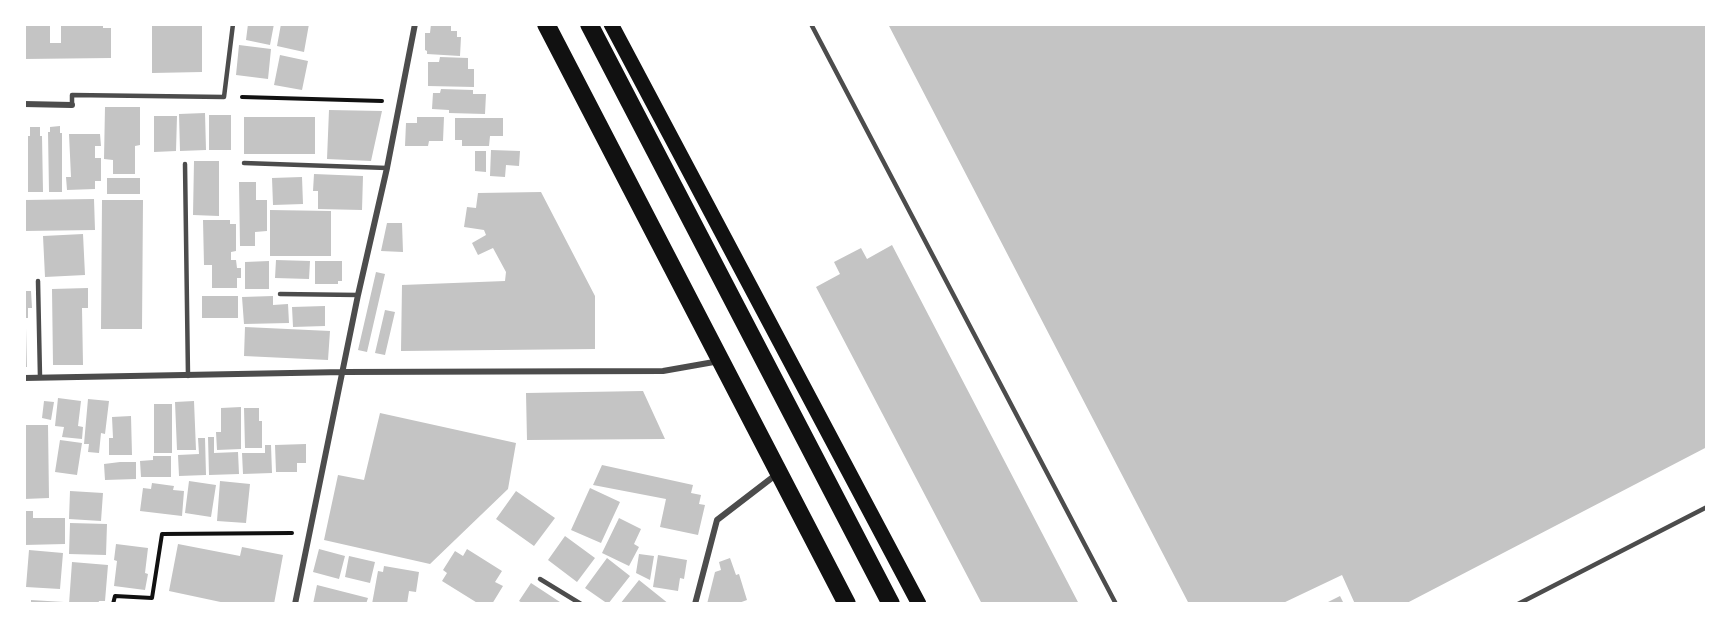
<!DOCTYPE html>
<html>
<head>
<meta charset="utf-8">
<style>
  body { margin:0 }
  #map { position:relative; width:1731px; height:628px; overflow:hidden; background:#fff; font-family:"Zilla Slab",serif }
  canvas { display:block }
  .frame { position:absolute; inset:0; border:26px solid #fff; pointer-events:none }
</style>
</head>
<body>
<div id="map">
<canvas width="1731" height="628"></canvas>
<div class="frame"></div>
</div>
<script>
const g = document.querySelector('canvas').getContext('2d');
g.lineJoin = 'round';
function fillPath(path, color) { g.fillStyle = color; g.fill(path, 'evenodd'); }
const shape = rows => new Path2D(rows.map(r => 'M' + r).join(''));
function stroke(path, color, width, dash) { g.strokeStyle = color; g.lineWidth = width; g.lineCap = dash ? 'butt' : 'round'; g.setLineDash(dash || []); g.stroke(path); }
const building = shape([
  [24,24,50,24,50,43,61,43,61,24,103,24,103,28,111,28,111,58,24,59],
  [152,24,202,24,202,72,152,73],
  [248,24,274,24,270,45,246,40],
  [281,24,309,24,304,52,277,46],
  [431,24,451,24,451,31,457,31,457,37,461,37,460,56,427,54,427,51,425,50,425,33,430,33],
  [888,24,1707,24,1707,447,1405,604,1355,604,1342,575,1281,604,1189,604],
  [239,45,271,49,268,79,236,75],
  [280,55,308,61,302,90,274,85],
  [440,57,468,58,468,69,474,69,474,87,428,86,428,62,439,62],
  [441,89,473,90,473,94,486,94,485,114,449,113,449,110,432,109,433,93,440,93],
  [105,107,140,107,140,145,135,146,135,174,113,174,113,160,104,159],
  [329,110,382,111,371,161,327,159],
  [205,113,206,150,180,151,179,114],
  [209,115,231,115,231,150,209,150],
  [154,116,177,116,176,151,154,152],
  [244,117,315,117,315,154,244,154],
  [417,117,444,117,443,141,429,141,428,146,405,146,406,123,417,123],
  [455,118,503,118,503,136,490,136,489,146,462,146,462,140,455,140],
  [60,126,60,133,62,133,62,192,49,192,48,132,50,132,50,127],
  [30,127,40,127,40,136,42,136,43,192,28,192,28,136,30,136],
  [69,134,100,134,101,146,95,146,95,158,101,158,101,181,95,181,95,189,67,190,66,177,71,177],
  [491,150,520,151,519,166,506,165,505,177,490,176],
  [475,151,486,151,486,172,475,171],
  [194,161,219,161,219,216,193,215],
  [314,174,363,176,362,210,318,209,318,191,313,191],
  [302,177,303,204,273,205,272,178],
  [107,178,140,178,140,194,107,194],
  [239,182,256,182,256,200,267,200,267,231,255,232,255,246,240,246],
  [541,192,595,296,595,349,401,351,402,285,505,281,506,272,493,248,478,255,472,243,486,235,484,230,464,227,467,207,476,208,478,193],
  [94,199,95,230,24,231,24,200],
  [102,200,143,200,142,329,101,329],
  [270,210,331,211,331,256,270,256],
  [203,220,230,220,230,224,236,224,236,251,231,252,231,260,236,260,237,268,241,268,241,278,237,278,237,288,212,288,212,265,204,265],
  [387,223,402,223,403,252,381,251],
  [83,234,85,275,45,277,43,236],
  [892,245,1079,604,982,604,816,287,840,274,834,262,861,248,867,259],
  [276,260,310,261,309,279,275,278],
  [269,261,269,289,245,289,245,262],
  [315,261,342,261,342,281,338,281,338,284,315,284],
  [376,272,385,274,367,352,358,350],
  [24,282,26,282,26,291,31,291,32,308,28,308,28,318,24,318],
  [88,288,88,308,82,308,83,365,53,365,52,289],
  [202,296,238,296,238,318,202,318],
  [273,296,273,305,288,304,289,323,244,324,242,297],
  [325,306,325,326,293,327,292,307],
  [385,310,395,312,385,355,375,353],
  [245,327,330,331,328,360,244,356],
  [24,328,26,328,27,367,24,367],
  [643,391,665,439,527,440,526,393],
  [58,398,81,401,78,426,83,427,82,439,62,437,64,427,55,426],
  [88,399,109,401,105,434,101,433,99,453,88,452,89,444,84,444],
  [44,401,54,402,51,420,42,418],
  [194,401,196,450,177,450,175,402],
  [154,404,172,404,172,453,154,453],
  [241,407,241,449,217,450,216,432,221,432,221,408],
  [244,408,259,408,259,421,262,421,262,448,245,448],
  [380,413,516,443,508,489,430,564,324,540,338,475,364,480],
  [131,416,132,455,109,455,109,438,113,438,112,417],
  [24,425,48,425,49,498,24,499],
  [208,437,214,437,214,453,238,452,239,474,209,475],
  [198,438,205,438,206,475,179,476,178,455,199,454],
  [60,440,82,443,77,475,55,472],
  [306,444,306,463,297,463,297,472,276,472,275,445],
  [265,445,271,445,272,473,243,474,242,453,265,453],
  [153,456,171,456,171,477,141,477,140,461,153,460],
  [120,462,136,462,136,479,105,480,104,464],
  [602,465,693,485,691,493,701,495,699,504,705,505,698,535,660,527,666,499,593,485],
  [189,481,216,485,211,517,185,513],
  [220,481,250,484,246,523,217,521],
  [152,483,174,486,173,490,184,491,182,516,140,511,143,488,151,489],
  [590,488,620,502,601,543,571,530],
  [70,491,103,493,101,521,69,519],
  [516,491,555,518,534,546,496,519],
  [24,511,33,511,33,518,65,518,65,544,24,545],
  [619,518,641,529,634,544,639,547,629,566,602,553],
  [70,523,107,524,106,555,69,554],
  [565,536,595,558,577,582,548,560],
  [116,544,148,548,145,573,148,574,145,590,114,586,117,561,114,560],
  [178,544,240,556,242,547,283,555,274,604,230,604,169,591],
  [319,549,345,556,339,579,313,572],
  [467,549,502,571,495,582,503,586,492,604,479,604,442,581,447,573,443,570,455,551,463,556],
  [29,550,63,553,60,589,26,587],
  [639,554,654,556,650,580,636,573],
  [658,555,687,560,684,579,680,578,678,591,653,587],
  [349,556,375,562,370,583,345,577],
  [607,558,630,576,608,604,585,588],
  [730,558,736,575,739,574,747,600,736,604,707,604,715,572,721,570,719,562],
  [72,562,108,565,105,601,99,601,98,604,69,604],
  [384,566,419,572,416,592,409,591,407,604,372,604,378,571,383,572],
  [639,580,669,604,620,604],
  [531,583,563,604,524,604,519,601],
  [317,585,368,598,366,604,313,604],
  [1340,596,1344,604,1324,604],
  [31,600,64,602,64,604,31,604]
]);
const path = shape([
  [242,97,382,101],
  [113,604,115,596,152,598,162,534,292,533]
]);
const service = shape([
  [811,24,1116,604],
  [72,105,72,95,224,97,233,24],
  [244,163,387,168],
  [185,164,188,376],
  [38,281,40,377],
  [280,294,358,295],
  [540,579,581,604],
  [1518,604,1707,507]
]);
const minor = shape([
  [24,104,72,105],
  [24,378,344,372,663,371,714,362],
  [295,604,358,295,387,168,415,24],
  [695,604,717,520,773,477]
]);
const primary = shape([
  [611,24,919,604]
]);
const motorway = shape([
  [546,24,847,604],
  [589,24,891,604]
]);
fillPath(building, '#c4c4c4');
stroke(path, '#111', 4);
stroke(service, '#4c4c4c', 4.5);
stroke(minor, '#4c4c4c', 6);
stroke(primary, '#111', 15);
stroke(motorway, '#111', 18);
</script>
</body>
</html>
